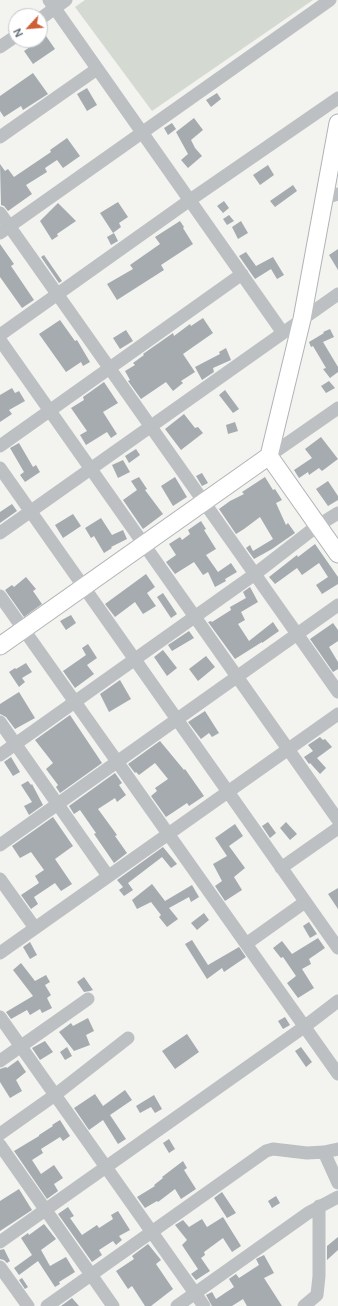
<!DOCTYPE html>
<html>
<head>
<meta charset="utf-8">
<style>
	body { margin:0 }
	#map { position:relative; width:338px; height:1306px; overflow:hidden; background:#f3f3f0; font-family:"DM Sans",sans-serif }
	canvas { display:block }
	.north { position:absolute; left:8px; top:8px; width:40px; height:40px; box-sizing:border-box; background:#fff; border:1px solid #c2c7cb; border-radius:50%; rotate:244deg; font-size:11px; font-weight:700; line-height:16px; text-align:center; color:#66727d }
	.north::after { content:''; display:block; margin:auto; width:14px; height:18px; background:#cd5e36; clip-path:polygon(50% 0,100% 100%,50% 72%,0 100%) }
</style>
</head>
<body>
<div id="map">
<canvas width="338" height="1306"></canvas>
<div class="north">N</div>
</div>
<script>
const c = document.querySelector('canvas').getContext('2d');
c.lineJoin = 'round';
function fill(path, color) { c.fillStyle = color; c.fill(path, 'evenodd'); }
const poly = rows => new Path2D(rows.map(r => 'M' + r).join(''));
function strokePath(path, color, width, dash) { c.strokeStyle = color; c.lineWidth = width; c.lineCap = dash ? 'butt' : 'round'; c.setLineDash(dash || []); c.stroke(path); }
const green = poly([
	[85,0,313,0,152,111,75,7]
]);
const building = poly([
	[46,36,55,49,33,64,24,51],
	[33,73,48,94,23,110,21,106,4,117,0,111,0,96],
	[87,88,97,105,87,111,77,94],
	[217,93,221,99,211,107,206,100],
	[194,118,203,130,191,140,195,148,202,156,188,168,181,160,188,154,176,132],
	[172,123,176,129,168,135,164,128],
	[67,138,80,156,63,168,57,160,45,168,47,172,26,185,32,194,8,211,4,206,1,205,0,164,5,171,8,169,14,177,51,152,50,150],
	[268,165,274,175,260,185,253,175],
	[293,185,297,191,275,207,270,201],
	[224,201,229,208,223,213,217,206],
	[118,202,128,217,119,223,121,227,113,233,100,213],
	[58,203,76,221,57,234,58,236,52,240,40,221],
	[229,215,234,221,227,225,223,219],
	[180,221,184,227,183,228,193,244,161,265,164,270,117,300,107,284,133,269,130,265,160,244,155,237],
	[241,221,248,233,238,239,232,227],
	[114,233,118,241,111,245,107,237],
	[0,244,14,264,11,266,34,300,22,308,0,277],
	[338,249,338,270,329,255],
	[246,252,256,266,273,257,284,275,277,279,271,269,255,279,239,256],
	[44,255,62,281,59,283,41,257],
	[203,318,213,333,183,354,195,372,181,381,183,383,173,391,166,382,141,399,128,381,130,380,125,371,135,365,133,363,144,355,143,354,173,333,174,336,190,324,191,326],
	[60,320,75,341,77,340,90,362,83,366,81,362,66,372,39,334],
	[330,329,334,337,323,342,338,367,338,372,330,378,323,369,326,368,313,346,311,347,309,342,324,333,323,332],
	[126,330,133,341,120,349,113,338],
	[226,348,231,360,213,368,214,372,202,380,195,367,220,354,219,352],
	[329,381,335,388,326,393,321,386],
	[104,382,118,403,103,412,117,434,111,438,107,432,86,445,80,435,87,431,71,408,84,400,83,397],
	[12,388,15,393,19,391,25,401,9,410,12,414,0,422,0,395],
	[225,390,239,409,233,413,219,395],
	[184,414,195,428,198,427,203,433,181,450,165,429],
	[235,422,238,431,228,434,226,425],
	[321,437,338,459,322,471,319,468,309,475,308,472,299,478,294,470,312,458,305,449],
	[19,443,33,467,36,465,40,472,25,482,20,475,24,472,10,448],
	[136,449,140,455,129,463,125,456],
	[123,460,130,472,118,478,112,465],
	[202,473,208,483,202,486,196,476],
	[139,477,147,489,145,490,163,514,143,529,123,500,137,490,131,481],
	[175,477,187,497,173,506,161,486],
	[265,477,273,490,275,489,282,500,276,503,286,525,288,523,295,533,272,549,254,559,246,548,250,545,253,551,273,539,260,517,244,529,236,534,219,509,230,501,244,494,242,492],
	[328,481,338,496,338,500,328,506,316,489],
	[12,504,17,511,0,523,0,512],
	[73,514,81,526,63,538,55,525],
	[101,518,112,535,123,530,127,539,111,547,112,548,104,553,94,536,91,538,85,528],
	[201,521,206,529,204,530,216,549,206,555,218,572,231,563,237,572,225,579,226,581,215,587,208,572,203,575,194,562,175,574,166,562,176,555,169,544,180,537,182,540,190,534,188,530],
	[315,544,338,577,338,584,322,594,316,585,328,577,319,563,302,575,297,568,275,584,269,577,297,555,298,557],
	[146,574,155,587,147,593,156,606,143,614,135,602,115,617,105,604],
	[26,577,36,589,33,591,42,604,24,617,5,590,12,585,14,587],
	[250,587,258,602,241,612,245,620,238,624,249,641,273,622,279,631,262,643,262,642,235,659,208,622,211,621,212,622,231,610,230,607,246,598,243,592],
	[163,593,177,614,171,618,157,597],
	[71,615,76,623,66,630,60,621],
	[333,623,338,630,338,641,329,647,338,662,338,669,333,672,310,639],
	[189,631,194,638,172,651,168,645],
	[88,644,97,658,87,665,94,674,75,688,63,671,86,655,82,648],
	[163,650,177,668,167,676,154,657],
	[206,656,215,667,198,681,189,669],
	[26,663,32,672,22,678,25,682,19,687,9,672,15,668,16,669],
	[120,680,131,699,109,712,100,694],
	[19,692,35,718,15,729,6,717,0,714,0,704],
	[205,711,219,733,212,737,209,733,201,739,188,722],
	[70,715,102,763,60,793,56,787,58,785,46,769,53,763,35,740],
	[320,737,323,740,325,739,332,747,317,758,326,768,320,774,310,763,309,764,304,757,313,751,308,745],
	[160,741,184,770,185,769,204,796,189,806,187,803,166,817,151,796,157,791,155,788,168,779,155,763,139,775,136,772,135,773,128,764],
	[11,757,20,772,13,776,4,762],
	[115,773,122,783,119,785,126,795,117,802,115,798,98,809,117,835,115,836,127,853,114,863,94,834,96,833,80,810,74,814,69,806],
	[28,781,31,785,32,784,43,805,29,815,24,806,32,802,21,785],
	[53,817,73,846,55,859,72,884,61,891,55,883,34,897,38,904,31,909,21,895,39,883,35,876,44,870,31,852,20,858,12,846],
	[268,822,276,833,270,838,262,826],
	[286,822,297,834,290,840,280,828],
	[235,824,243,836,229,846,245,868,234,877,242,890,225,901,215,886,222,881,213,864,227,856,215,838],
	[163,847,177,864,171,868,162,857,128,883,133,890,124,896,119,890,123,887,117,880],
	[152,884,165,901,192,885,199,897,191,902,189,897,169,908,178,919,167,927,159,917,161,915,151,902,137,909,132,900],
	[338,888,338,909,328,894],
	[204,913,209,920,197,930,191,923],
	[309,922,317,934,310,938,303,926],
	[318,938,325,948,309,959,311,964,302,969,314,988,298,998,287,983,296,976,283,957,281,958,273,948,282,941,292,954],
	[192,940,208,965,239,947,246,957,224,972,222,968,207,979,185,944],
	[30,942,37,955,30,959,23,947],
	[21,963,35,981,46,975,50,982,45,985,51,995,47,998,52,1008,42,1013,40,1009,30,1015,27,1010,11,1019,6,1012,33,996,13,970],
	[84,977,93,990,90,991,84,992,77,982],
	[285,1017,290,1025,283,1029,278,1021],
	[88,1018,94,1031,86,1035,90,1045,74,1051,59,1032,71,1023,73,1026],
	[187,1034,199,1052,175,1069,162,1051],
	[45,1041,53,1052,40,1060,32,1048],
	[67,1047,72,1056,65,1060,60,1052],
	[301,1047,312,1062,306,1067,295,1051],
	[18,1060,26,1072,16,1080,22,1091,10,1098,0,1082,0,1069,6,1067,7,1068],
	[125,1090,132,1100,110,1115,126,1139,118,1144,103,1120,89,1130,74,1108,95,1094,103,1106],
	[154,1095,162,1109,155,1113,151,1107,140,1113,136,1106],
	[60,1120,70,1136,63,1141,60,1137,41,1149,43,1153,32,1160,41,1174,54,1165,63,1178,54,1184,58,1191,47,1199,14,1151,39,1136,39,1135,53,1126,52,1125],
	[169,1139,175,1149,169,1153,163,1143],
	[183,1161,187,1168,184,1170,196,1189,181,1199,175,1189,158,1202,157,1201,145,1208,137,1197,155,1186,154,1185,163,1178,162,1177],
	[19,1189,32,1210,0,1231,0,1201],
	[222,1192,236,1213,227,1218,214,1198],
	[276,1196,280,1203,272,1208,268,1201],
	[68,1207,74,1216,70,1218,82,1235,97,1225,99,1228,113,1219,111,1215,118,1211,130,1230,119,1236,122,1240,116,1245,113,1241,99,1250,102,1255,92,1262,58,1214],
	[223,1217,241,1246,232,1252,223,1238,204,1252,205,1255,201,1258,210,1271,196,1280,191,1274,198,1269,182,1245,187,1240,175,1225,183,1220,189,1227,202,1219,207,1227],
	[44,1224,56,1239,41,1250,50,1266,66,1257,75,1272,59,1282,60,1284,55,1287,38,1261,19,1275,14,1268,32,1255,21,1238,28,1233,29,1235],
	[338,1237,338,1250,327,1260,327,1246],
	[148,1244,161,1260,156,1264,173,1289,151,1306,145,1306,132,1286,128,1289,116,1271,134,1259,132,1256],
	[4,1249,10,1261,7,1263,4,1260,0,1259,0,1250],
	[264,1255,274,1273,264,1278,282,1306,247,1306,243,1299,232,1306,212,1306,206,1295,212,1292,216,1299,234,1287,229,1279,236,1274,239,1278,259,1265,256,1259],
	[22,1278,28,1287,25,1289,19,1280],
	[72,1298,79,1306,61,1306]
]);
const minor = poly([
	[49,0,283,333],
	[40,19,66,0],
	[0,47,16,36],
	[0,137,97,69],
	[325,198,338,194],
	[0,213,338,692],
	[0,233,330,0],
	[0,335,190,200,338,98],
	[0,340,338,820],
	[0,446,242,274],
	[269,456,338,408],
	[0,468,338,948],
	[0,533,338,294],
	[0,596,338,1074],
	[0,722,108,876],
	[0,755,255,574,317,526,338,513],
	[0,845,338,605],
	[281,868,338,828],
	[0,879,35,928],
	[246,944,305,902],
	[0,953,338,714],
	[0,1017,204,1306],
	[0,1061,88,999],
	[0,1134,55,1095,128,1038],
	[0,1145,113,1306],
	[324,1152,338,1183],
	[0,1242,304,1027,338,1001],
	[0,1267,28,1306],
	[47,1306,266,1151,273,1149,307,1153,324,1152,338,1149],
	[177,1306,308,1213,338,1197],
	[304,1306,317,1295,319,1276,319,1206]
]);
const major = poly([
	[269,456,338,554],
	[0,646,269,456,302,319,338,123]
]);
fill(green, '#d4d9d1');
fill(building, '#a5abaf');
strokePath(major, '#b0b4b7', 19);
strokePath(minor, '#bdc0c3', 13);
strokePath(major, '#fff', 17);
</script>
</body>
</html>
